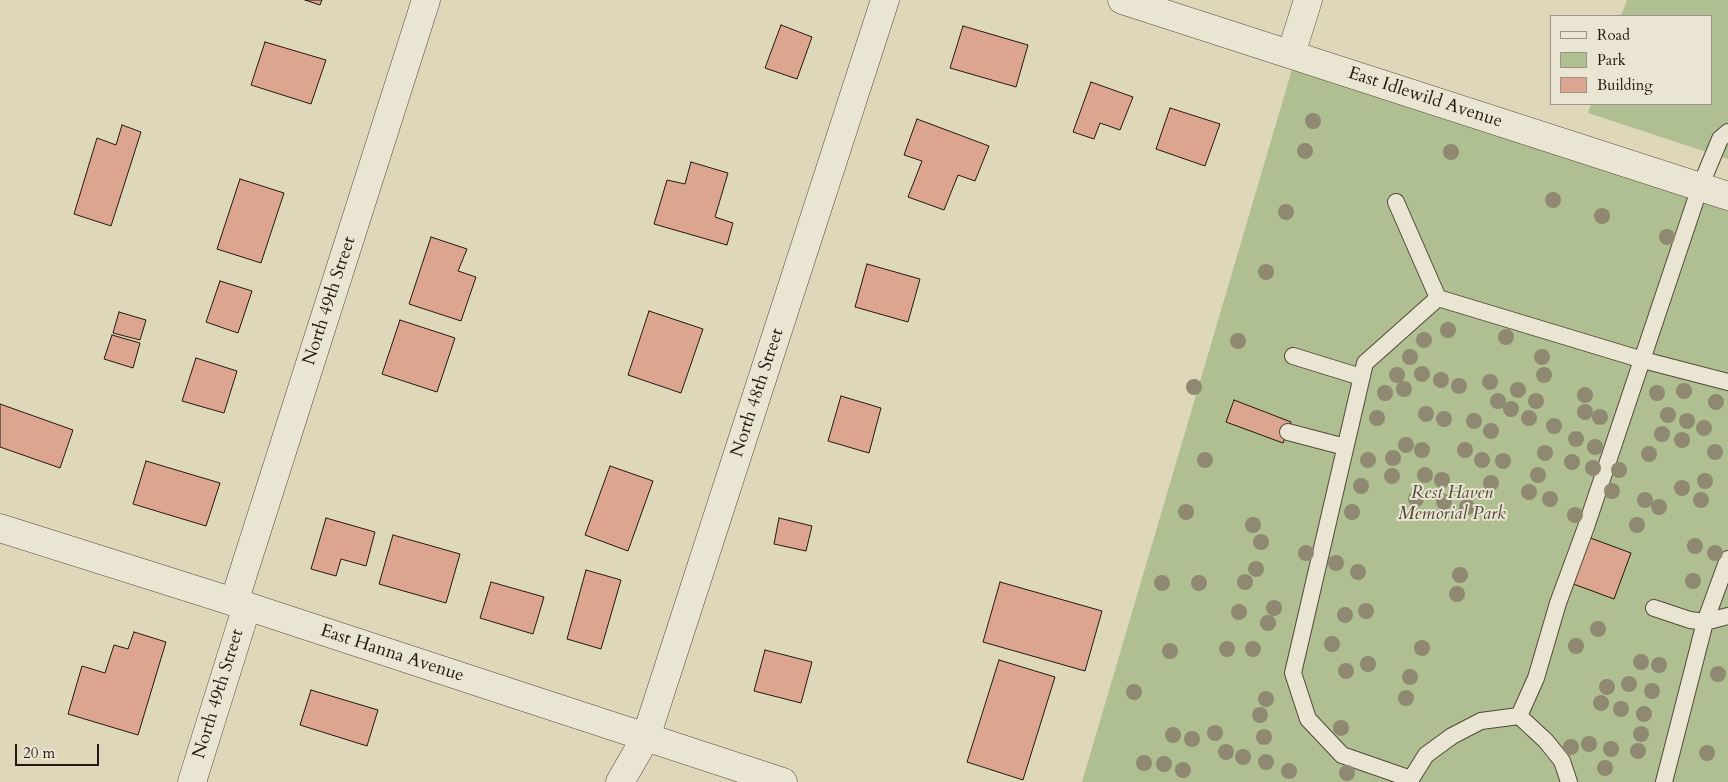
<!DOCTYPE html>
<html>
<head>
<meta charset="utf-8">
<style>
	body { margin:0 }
	#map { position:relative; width:1728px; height:782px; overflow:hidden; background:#dfd7b9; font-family:Cardo,serif }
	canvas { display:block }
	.legend { position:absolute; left:1550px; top:15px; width:162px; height:90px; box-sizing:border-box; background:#eae5d2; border:1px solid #9b9385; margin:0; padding:6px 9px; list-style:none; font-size:15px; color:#241811 }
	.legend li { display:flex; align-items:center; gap:10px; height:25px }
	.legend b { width:25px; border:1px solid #9b9385 }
	.scale { position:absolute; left:15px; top:744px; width:84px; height:22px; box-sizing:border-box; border:2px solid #241811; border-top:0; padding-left:6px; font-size:15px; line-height:18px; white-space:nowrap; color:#241811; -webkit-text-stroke:4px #eae5d2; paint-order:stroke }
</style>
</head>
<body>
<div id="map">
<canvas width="1728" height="782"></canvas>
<ul class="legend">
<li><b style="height:6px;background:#eae5d2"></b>Road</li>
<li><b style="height:14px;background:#afbf91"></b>Park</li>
<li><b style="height:14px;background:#dca58f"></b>Building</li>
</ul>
<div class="scale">20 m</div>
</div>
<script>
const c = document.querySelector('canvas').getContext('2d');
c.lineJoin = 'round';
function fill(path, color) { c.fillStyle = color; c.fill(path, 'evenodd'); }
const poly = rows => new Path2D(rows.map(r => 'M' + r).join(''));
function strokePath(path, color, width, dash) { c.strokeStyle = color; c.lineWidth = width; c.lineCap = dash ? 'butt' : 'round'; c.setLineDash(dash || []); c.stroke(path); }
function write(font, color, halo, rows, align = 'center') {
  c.font = font + ' Cardo,serif'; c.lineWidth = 4; c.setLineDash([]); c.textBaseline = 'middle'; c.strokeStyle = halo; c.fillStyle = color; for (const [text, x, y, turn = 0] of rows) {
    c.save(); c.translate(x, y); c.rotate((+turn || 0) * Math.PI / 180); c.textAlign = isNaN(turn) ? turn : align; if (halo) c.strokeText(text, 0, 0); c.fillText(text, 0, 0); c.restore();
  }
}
const green = poly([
	[1627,0,1728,0,1728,159,1588,113,1591,104,1712,104,1712,16,1621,16],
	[1293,66,1728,211,1728,782,1082,782]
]);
const building = poly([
	[305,0,322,0,320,5,305,0],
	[781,25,812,37,797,79,765,68,781,25],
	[963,26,1028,45,1016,87,950,68,963,26],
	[265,42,326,60,311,104,251,85,265,42],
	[1091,82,1133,97,1120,130,1100,123,1094,139,1073,132,1091,82],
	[1170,108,1220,124,1205,166,1156,149,1170,108],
	[917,119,989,146,975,181,958,175,944,210,908,197,922,161,904,155,917,119],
	[122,125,141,132,111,226,74,214,97,138,116,145,122,125],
	[691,162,728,173,715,217,733,223,727,245,654,224,667,180,685,184,691,162],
	[240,179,284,193,261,263,217,249,240,179],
	[431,237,467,249,458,271,476,277,461,321,409,304,431,237],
	[867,264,920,279,908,322,855,307,867,264],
	[220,281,252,291,238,333,206,322,220,281],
	[649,311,703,329,681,393,628,375,649,311],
	[119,312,146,320,140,340,113,333,119,312],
	[400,320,455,338,437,392,382,374,400,320],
	[112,335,140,343,133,368,104,359,112,335],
	[196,358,237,371,224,413,182,401,196,358],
	[841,396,881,408,869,453,828,441,841,396],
	[1234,400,1291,422,1283,443,1226,422,1234,400],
	[0,404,73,430,60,468,0,447,0,404],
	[146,461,220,483,206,526,133,504,146,461],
	[610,466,653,481,628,551,585,535,610,466],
	[326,518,375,532,366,566,341,559,336,576,311,569,326,518],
	[779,518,812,526,806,551,774,544,779,518],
	[393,535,460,554,446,603,379,584,393,535],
	[1585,536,1631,553,1614,599,1568,582,1585,536],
	[586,570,621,580,601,649,567,639,586,570],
	[491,582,544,597,533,634,480,618,491,582],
	[1000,582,1102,611,1085,671,983,642,1000,582],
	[134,632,166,642,138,735,68,714,82,666,105,673,114,645,128,649,134,632],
	[765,650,812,662,801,703,754,691,765,650],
	[999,660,1055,677,1023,780,967,762,999,660],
	[311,690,378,710,367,746,300,725,311,690]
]);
const service = poly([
	[1396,202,1438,298],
	[1293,356,1361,377],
	[1288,432,1345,447],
	[1654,608,1690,620,1705,622,1728,616],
	[1411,779,1342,755,1308,719,1293,673,1365,363,1438,298,1643,360,1728,382],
	[1411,782,1411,779,1426,755,1452,736,1481,721,1519,716],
	[1569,782,1562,761,1546,741,1519,716,1536,678,1558,603,1586,527,1700,187,1720,139,1728,132],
	[1664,782,1705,622,1728,559]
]);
const minor = poly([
	[1122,0,1728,196],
	[1291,54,1308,0],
	[234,602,426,0],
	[192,782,247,606],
	[620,782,646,737,885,0]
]);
const tertiary = poly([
	[0,528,234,602,783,782]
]);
const trees = [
	[1313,121],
	[1305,151],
	[1451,152],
	[1553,200],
	[1286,212],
	[1602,216],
	[1667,237],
	[1266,272],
	[1448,330],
	[1506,337],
	[1424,340],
	[1238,341],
	[1410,357],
	[1542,357],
	[1422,374],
	[1397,375],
	[1544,375],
	[1441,380],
	[1490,382],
	[1459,386],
	[1194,387],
	[1404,389],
	[1518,390],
	[1684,391],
	[1385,393],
	[1657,393],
	[1585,395],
	[1498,401],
	[1536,401],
	[1716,402],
	[1511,409],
	[1585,412],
	[1426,414],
	[1668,415],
	[1600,417],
	[1377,418],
	[1529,418],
	[1444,419],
	[1474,421],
	[1687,421],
	[1554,426],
	[1704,428],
	[1491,431],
	[1662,434],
	[1576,439],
	[1682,440],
	[1406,445],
	[1595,447],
	[1422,450],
	[1465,450],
	[1715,452],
	[1545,453],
	[1649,454],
	[1393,458],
	[1205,460],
	[1368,460],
	[1482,460],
	[1503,461],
	[1572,462],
	[1593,468],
	[1619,470],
	[1425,475],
	[1538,475],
	[1392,476],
	[1442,480],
	[1705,481],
	[1491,483],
	[1361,486],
	[1682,488],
	[1612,491],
	[1529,492],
	[1416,499],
	[1550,499],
	[1645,500],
	[1701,500],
	[1444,502],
	[1467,507],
	[1659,507],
	[1186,512],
	[1352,512],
	[1575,515],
	[1253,525],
	[1637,525],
	[1261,542],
	[1695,546],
	[1306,553],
	[1715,553],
	[1336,563],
	[1256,569],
	[1358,572],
	[1460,575],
	[1693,581],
	[1245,582],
	[1162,583],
	[1199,583],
	[1457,594],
	[1274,608],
	[1366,611],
	[1239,612],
	[1345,615],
	[1268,623],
	[1598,629],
	[1332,644],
	[1576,646],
	[1422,648],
	[1227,649],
	[1253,649],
	[1170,651],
	[1641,662],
	[1368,664],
	[1659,665],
	[1346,671],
	[1718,674],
	[1410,677],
	[1629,684],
	[1607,687],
	[1652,691],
	[1134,692],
	[1406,698],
	[1266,699],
	[1601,703],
	[1621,709],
	[1644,714],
	[1260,715],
	[1341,728],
	[1215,733],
	[1641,734],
	[1173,735],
	[1264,737],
	[1192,739],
	[1589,744],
	[1571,747],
	[1611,749],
	[1638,751],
	[1226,752],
	[1707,753],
	[1243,757],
	[1266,762],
	[1144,763],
	[1164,764],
	[1605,768],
	[1183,770],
	[1289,771],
	[1347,773]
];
const streetNames = [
	["East Idlewild Avenue",1425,98,18],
	["North 49th Street",330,301,-72],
	["North 48th Street",758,393,-72],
	["East Hanna Avenue",392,654,18],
	["North 49th Street",219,694,-73]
];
const parkNames = [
	["Rest Haven",1452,494],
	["Memorial Park",1452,515]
];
fill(green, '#afbf91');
fill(building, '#dca58f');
strokePath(building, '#241811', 1);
strokePath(service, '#53483b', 18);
strokePath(minor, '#53483b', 29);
strokePath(tertiary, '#53483b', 29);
strokePath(service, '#eae5d2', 16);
strokePath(minor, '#eae5d2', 28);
strokePath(tertiary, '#eae5d2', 28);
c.fillStyle = '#8f8972';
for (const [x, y] of trees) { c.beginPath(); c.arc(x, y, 8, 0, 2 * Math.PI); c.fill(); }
write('18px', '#241811', '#eae5d2', streetNames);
write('italic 18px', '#4e4a37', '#eae5d2', parkNames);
</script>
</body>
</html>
